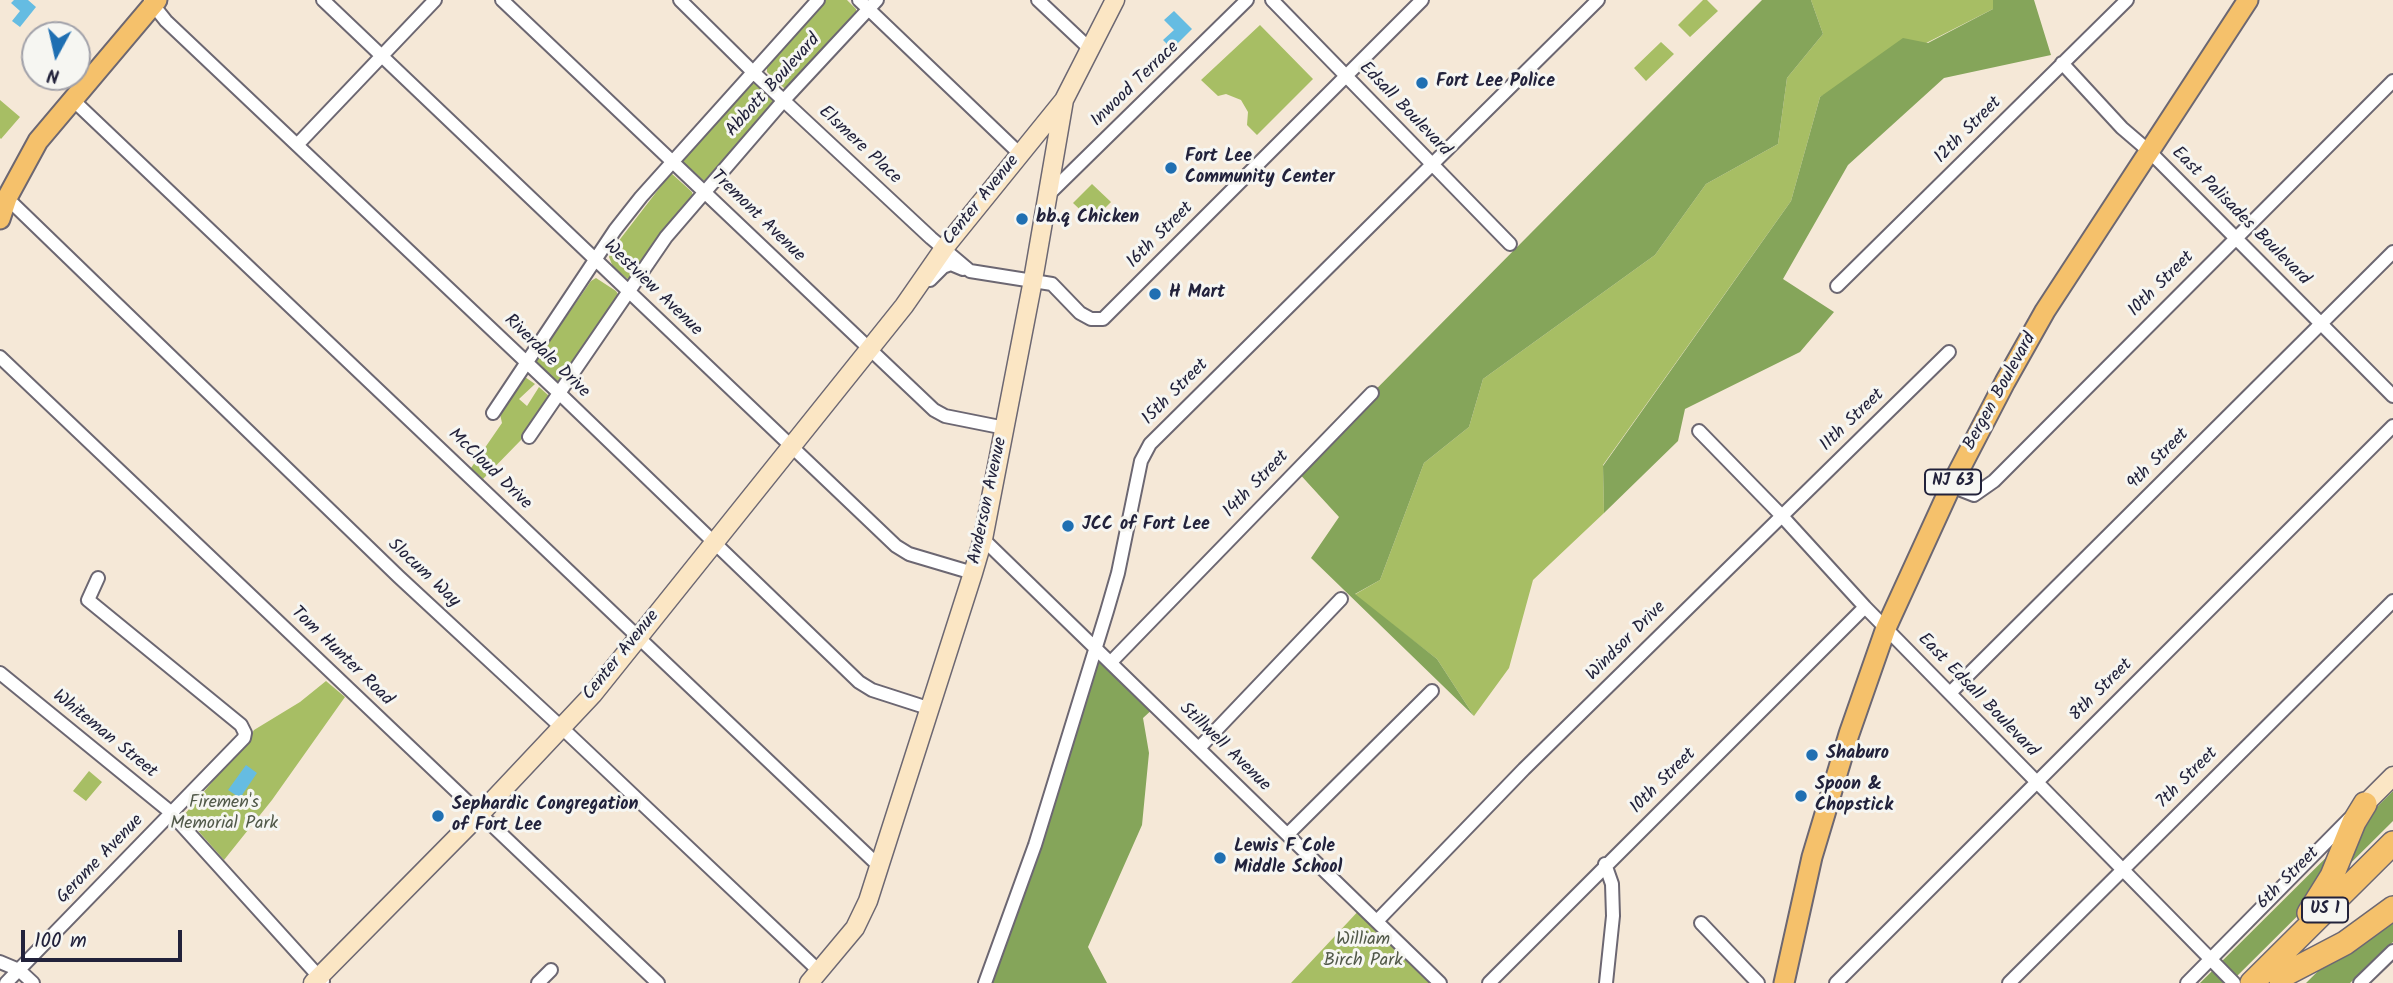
<!DOCTYPE html>
<html>
<head>
<meta charset="utf-8">
<style>
	body { margin:0 }
	#map { position:relative; width:2393px; height:983px; overflow:hidden; background:#f5e8d7; font-family:Kalam,sans-serif }
	canvas { display:block }
	.north { position:absolute; left:21px; top:21px; width:70px; height:70px; box-sizing:border-box; background:#f6f6f2; border:2px solid #a1a1a9; border-radius:50%; rotate:188deg; font-size:19px; font-weight:700; line-height:28px; text-align:center; color:#22223b }
	.north::after { content:''; display:block; margin:auto; width:24px; height:32px; background:#1f6fb2; clip-path:polygon(50% 0,100% 100%,50% 72%,0 100%) }
	.scale { position:absolute; left:21px; top:930px; width:161px; height:32px; box-sizing:border-box; border:4px solid #22223b; border-top:0; padding-left:9px; font-size:21px; line-height:24px; white-space:nowrap; color:#22223b; -webkit-text-stroke:5px #f6f6f2; paint-order:stroke }
</style>
</head>
<body>
<div id="map">
<canvas width="2393" height="983"></canvas>
<div class="north">N</div>
<div class="scale">100 m</div>
</div>
<script>
const c = document.querySelector('canvas').getContext('2d');
c.lineJoin = 'round';
function fill(path, color) { c.fillStyle = color; c.fill(path, 'evenodd'); }
const poly = rows => new Path2D(rows.map(r => 'M' + r).join(''));
function strokePath(path, color, width, dash) { c.strokeStyle = color; c.lineWidth = width; c.lineCap = dash ? 'butt' : 'round'; c.setLineDash(dash || []); c.stroke(path); }
function write(font, color, halo, rows, align = 'center') {
  c.font = font + ' Kalam,sans-serif'; c.lineWidth = 6; c.setLineDash([]); c.textBaseline = 'middle'; c.strokeStyle = halo; c.fillStyle = color; for (const [text, x, y, turn = 0] of rows) {
    c.save(); c.translate(x, y); c.rotate((+turn || 0) * Math.PI / 180); c.textAlign = isNaN(turn) ? turn : align; if (halo) c.strokeText(text, 0, 0); c.fillText(text, 0, 0); c.restore();
  }
}
const green = poly([
	[826,0,847,0,856,9,856,15,789,88,784,88,767,72,767,65],
	[1703,0,1707,0,1718,11,1690,37,1678,25],
	[1811,0,1993,0,1993,9,1820,97,1791,201,1603,465,1604,513,1533,580,1509,668,1474,716,1437,659,1354,595,1380,580,1424,463,1469,427,1483,379,1655,255,1706,184,1778,144,1787,78,1823,34],
	[1260,25,1313,79,1257,135,1247,125,1248,112,1241,100,1226,94,1218,96,1201,80],
	[1661,42,1674,54,1646,81,1634,68],
	[756,83,775,102,704,181,683,162,684,157,750,84],
	[0,100,20,117,1,139,0,138],
	[671,173,692,192,693,196,629,280,613,267,609,257,611,251],
	[1092,184,1111,202,1092,221,1073,203],
	[596,278,616,291,619,296,560,381,556,382,537,364,537,359,591,281],
	[525,377,535,384,519,399,527,406,539,387,548,395,548,399,521,440,483,479,471,468,502,423,500,414],
	[326,681,345,697,272,800,224,860,184,815,247,741,254,730,300,702],
	[89,771,102,782,86,801,73,791],
	[1363,906,1440,983,1291,983]
]);
const forest = poly([
	[1762,0,1811,0,1823,34,1787,78,1778,144,1706,184,1655,255,1483,379,1469,427,1424,463,1380,580,1355,594,1437,659,1474,716,1311,558,1339,517,1296,470],
	[1993,0,2034,0,2051,55,1944,78,1848,165,1783,279,1834,312,1800,352,1685,409,1678,441,1604,513,1603,466,1791,201,1820,97,1903,38,1928,43,1993,9],
	[1096,648,1156,706,1143,718,1149,753,1142,825,1088,947,1107,983,985,983],
	[2393,791,2393,821,2230,983,2200,983],
	[2393,897,2393,942,2350,983,2306,983]
]);
const water = poly([
	[14,0,28,0,36,7,20,27,12,21,20,11,11,3],
	[1174,11,1192,29,1172,49,1163,40,1174,30,1164,20],
	[246,765,257,773,240,798,228,790]
]);
const minor = poly([
	[323,0,896,546,909,554,973,573],
	[502,0,934,410,945,416,1005,428],
	[680,0,753,72,931,238,970,271,1052,284,1080,313,1091,319,1103,319,1422,0],
	[859,0,1020,154],
	[1038,0,1090,49],
	[1272,0,1510,244],
	[150,1,166,21,560,394,859,682,872,690,931,709],
	[2062,63,2122,128,2150,152,2393,396],
	[73,100,880,867],
	[297,145,435,0],
	[1049,194,1247,0],
	[7,198,399,577,561,727,819,971],
	[930,280,943,267,951,264,963,269],
	[1837,286,2127,0],
	[0,357,658,983],
	[493,413,615,230,641,197,818,0],
	[1699,431,1781,515,1865,607,2234,983],
	[529,437,666,237,784,100,877,0],
	[1951,486,1974,495,1994,481,2393,81],
	[983,539,1440,983],
	[1111,662,1372,393],
	[0,673,168,810,323,981],
	[1950,693,2393,252],
	[1199,748,1341,599],
	[1288,834,1432,691],
	[1605,864,1612,884,1613,916,1606,983],
	[1377,921,1524,769,1949,352],
	[1701,923,1758,983],
	[0,962,19,970,33,983],
	[6,983,244,738,245,733,241,725,88,600,98,578],
	[538,983,551,970],
	[985,983,1035,845,1107,611,1118,573,1141,461,1150,444,1598,0],
	[1489,983,1865,607],
	[1836,983,2393,426],
	[2009,983,2393,601],
	[2187,983,2349,819],
	[2360,983,2393,951]
]);
const secondary = poly([
	[2365,804,2393,776],
	[313,983,480,814,593,694,904,306,945,247,1064,100],
	[809,983,855,928,868,901,973,573,983,539,1033,280,1064,100,1115,0]
]);
const primary = poly([
	[0,219,7,198,38,141,157,0],
	[1784,983,1812,857,1849,734,1886,628,1951,486,2005,382,2045,311,2248,0]
]);
const motorway = poly([
	[2309,913,2332,876,2354,822,2365,804],
	[2280,977,2345,943,2393,908],
	[2252,983,2393,843]
]);
const markers = [
	[1422,83,7,"#1f6fb2"],
	[1171,168,7,"#1f6fb2"],
	[1022,219,7,"#1f6fb2"],
	[1155,294,7,"#1f6fb2"],
	[1068,526,7,"#1f6fb2"],
	[1812,755,7,"#1f6fb2"],
	[1801,796,7,"#1f6fb2"],
	[438,816,7,"#1f6fb2"],
	[1220,858,7,"#1f6fb2"]
];
const shields = [
	[1953,482,56],
	[2325,910,46]
];
const shieldNames = [
	["NJ 63",1953,482],
	["US 1",2325,910]
];
const poiNames = [
	["Fort Lee Police",1436,83],
	["Fort Lee",1185,158],
	["Community Center",1185,179],
	["bb.q Chicken",1036,219],
	["H Mart",1169,294],
	["JCC of Fort Lee",1082,526],
	["Shaburo",1826,755],
	["Spoon &",1815,786],
	["Chopstick",1815,807],
	["Sephardic Congregation",452,806],
	["of Fort Lee",452,827],
	["Lewis F Cole",1234,848],
	["Middle School",1234,869]
];
const streetNames = [
	["Inwood Terrace",1136,85,-44],
	["Abbott Boulevard",774,86,-48],
	["Edsall Boulevard",1404,110,46],
	["12th Street",1969,131,-45],
	["Elsmere Place",859,146,43],
	["Center Avenue",982,201,-51],
	["Tremont Avenue",757,217,44],
	["East Palisades Boulevard",2240,217,45],
	["16th Street",1161,236,-45],
	["10th Street",2162,285,-45],
	["Westview Avenue",652,289,44],
	["Riverdale Drive",546,357,44],
	["Bergen Boulevard",2001,392,-61],
	["15th Street",1176,393,-45],
	["11th Street",1853,421,-44],
	["9th Street",2159,460,-45],
	["McCloud Drive",489,470,44],
	["14th Street",1257,485,-46],
	["Anderson Avenue",989,501,-78],
	["Slocum Way",423,574,43],
	["Windsor Drive",1627,642,-45],
	["Center Avenue",622,656,-51],
	["Tom Hunter Road",341,657,44],
	["8th Street",2102,691,-45],
	["East Edsall Boulevard",1977,696,46],
	["Whiteman Street",104,735,39],
	["Stillwell Avenue",1224,748,44],
	["7th Street",2188,779,-45],
	["10th Street",1664,782,-45],
	["Gerome Avenue",101,860,-46],
	["6th Street",2289,879,-45]
];
const parkNames = [
	["Firemen's",224,804],
	["Memorial Park",224,825],
	["William",1363,941],
	["Birch Park",1363,962]
];
fill(green, '#a7be64');
fill(forest, '#85a55a');
fill(water, '#65bce2');
strokePath(minor, '#6c6772', 16);
strokePath(secondary, '#6c6772', 21);
strokePath(primary, '#6c6772', 23);
strokePath(motorway, '#6c6772', 26);
strokePath(minor, '#fff', 12);
strokePath(secondary, '#fbe6c4', 18);
strokePath(primary, '#f5c16b', 19);
strokePath(motorway, '#f5c16b', 23);
for (const [x, y, r, color] of markers) { const dot = new Path2D(); dot.arc(x, y, r, 0, 2 * Math.PI); c.fillStyle = color; c.fill(dot); strokePath(dot, '#f6f6f2', 2.5); }
for (const [x, y, w] of shields) { const box = new Path2D(); box.roundRect(x - w / 2, y - 12.5, w, 25, 5); c.fillStyle = '#f6f6f2'; c.fill(box); strokePath(box, '#22223b', 2); }
write('bold 16px', '#22223b', null, shieldNames);
write('bold 18px', '#22223b', '#f6f6f2', poiNames, 'left');
write('18px', '#22223b', '#f6f6f2', streetNames);
write('18px', '#515949', '#f6f6f2', parkNames);
</script>
</body>
</html>
